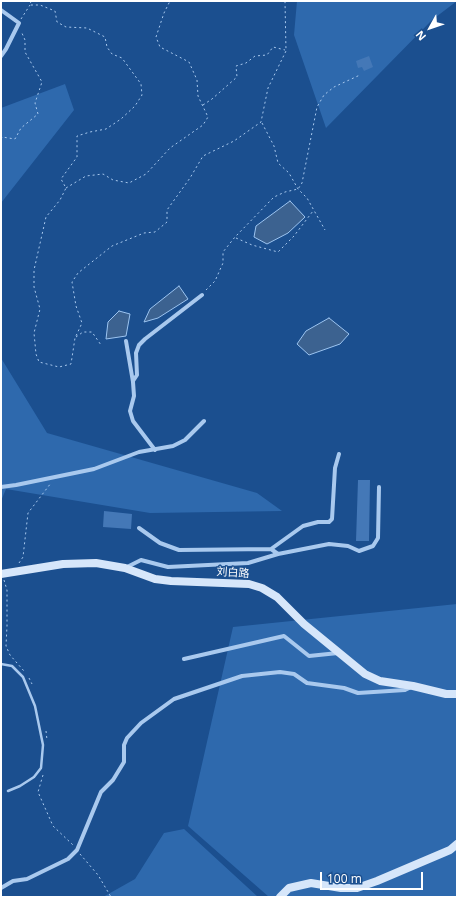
<!DOCTYPE html>
<html>
<head>
<meta charset="utf-8">
<style>
	body { margin:0 }
	#map { position:relative; width:458px; height:898px; overflow:hidden; background:#1b4f8f; font-family:"Open Sans",sans-serif }
	canvas { display:block }
	.frame { position:absolute; inset:0; border:2px solid #fff; pointer-events:none }
	.north { position:absolute; left:410px; top:8px; width:40px; height:40px; -webkit-text-stroke:3px #1b4f8f; paint-order:stroke; rotate:230deg; font-size:11px; font-weight:700; line-height:16px; text-align:center; color:#fff }
	.north::after { content:''; display:block; margin:auto; width:14px; height:18px; background:#fff; clip-path:polygon(50% 0,100% 100%,50% 72%,0 100%) }
	.scale { position:absolute; left:320px; top:872px; width:103px; height:18px; box-sizing:border-box; border:2px solid #fff; border-top:0; padding-left:5px; font-size:12px; line-height:14px; white-space:nowrap; color:#fff; -webkit-text-stroke:3px #1b4f8f; paint-order:stroke }
</style>
</head>
<body>
<div id="map">
<canvas width="458" height="898"></canvas>
<div class="frame"></div>
<div class="north">N</div>
<div class="scale">100 m</div>
</div>
<script>
const c = document.querySelector('canvas').getContext('2d');
c.lineJoin = 'round';
function fill(path, color) { c.fillStyle = color; c.fill(path, 'evenodd'); }
const poly = rows => new Path2D(rows.map(r => 'M' + r).join(''));
function strokePath(path, color, width, dash) { c.strokeStyle = color; c.lineWidth = width; c.lineCap = dash ? 'butt' : 'round'; c.setLineDash(dash || []); c.stroke(path); }
function write(font, color, halo, rows, align = 'center') {
  c.font = font + ' "Open Sans","Noto Sans SC",sans-serif'; c.lineWidth = 3; c.setLineDash([]); c.textBaseline = 'middle'; c.strokeStyle = halo; c.fillStyle = color; for (const [text, x, y, turn = 0] of rows) {
    c.save(); c.translate(x, y); c.rotate((+turn || 0) * Math.PI / 180); c.textAlign = isNaN(turn) ? turn : align; if (halo) c.strokeText(text, 0, 0); c.fillText(text, 0, 0); c.restore();
  }
}
const green = poly([
	[297,1,457,1,432,20,326,128,294,35],
	[65,84,74,110,1,203,1,108],
	[1,358,47,433,257,493,282,511,150,513,6,489,1,501],
	[457,604,457,897,269,897,188,826,233,627],
	[184,829,258,897,103,897,135,879,164,833]
]);
const water = poly([
	[290,201,305,217,288,233,267,244,254,237,256,226,290,201],
	[179,286,188,299,158,318,144,322,150,309,179,286],
	[119,311,130,314,126,336,106,339,108,322,119,311],
	[329,318,349,334,340,344,309,355,297,344,306,331,329,318]
]);
const building = poly([
	[369,56,373,67,364,71,362,67,358,68,356,61],
	[358,480,370,480,369,541,356,541],
	[104,511,132,514,131,529,103,527]
]);
const path = poly([
	[31,1,30,5,40,5,55,11,57,22,66,27,87,28,105,37,107,47,112,54,122,58,141,84,142,95,135,106,121,119,106,129,90,132,77,136,77,157,61,179,66,188,60,200,46,217,34,270,34,287,40,309,34,333,36,354,39,362,59,367,71,364,75,338,82,323,76,306,72,282,78,273,112,246,144,233,155,232,167,222,167,210,190,178,203,156,234,141,261,122,268,88,286,51,285,1],
	[21,19,30,5],
	[203,105,212,99,237,77,236,66,246,63,255,56,267,55,273,47,285,50],
	[262,123,274,146,278,163,289,173,298,189,307,198,325,230],
	[1,139,2,137,15,139,21,128,38,114,35,103,42,82,25,52,25,40,21,31],
	[66,188,86,176,103,174,113,180,129,183,146,174,170,148,203,125,208,117,198,96,197,80,189,62,160,47,156,37,164,13,170,1],
	[236,238,252,245,278,252,294,236,313,211],
	[206,290,215,281,223,263,223,252,235,237,274,197,285,192,298,189,302,183,317,107,324,95,334,87,360,75],
	[76,337,83,332,92,332,101,345],
	[19,563,23,557,28,513,51,483],
	[4,580,7,590,7,626,6,646,10,655,24,671],
	[29,678,32,684],
	[46,731,47,740],
	[43,775,38,792,53,826,73,845],
	[80,854,98,875,111,897]
]);
const lane = poly([
	[1,664,12,666,23,677,35,706,43,745,41,768,34,777,20,786,8,791]
]);
const street = poly([
	[1,10,19,23,6,49,1,56],
	[126,341,133,382,134,396,130,411,133,421,155,450],
	[133,381,137,375,136,353,139,345,145,339,202,295],
	[1,487,16,485,94,469,139,452,173,446,185,440,204,421],
	[139,528,160,543,179,550,271,549,278,554],
	[271,549,303,526,318,522,329,522,332,519,335,468,339,454],
	[125,568,141,560,168,567,248,563,278,554,329,544,348,546,359,551,373,546,378,538,379,487],
	[184,659,284,636,309,656,338,653],
	[1,888,13,881,27,879,68,859,77,850,101,792,113,780,124,762,124,745,127,738,141,723,174,699,242,676,280,672,294,674,307,683,344,688,358,693,405,690,411,687]
]);
const secondary = poly([
	[1,574,63,564,96,563,125,568,155,579,171,581,249,584,262,588,277,597,304,624,365,674,380,681,413,686,446,694,457,694],
	[280,897,289,888,311,883,341,888,357,888,377,881,450,850,457,844]
]);
const streetNames = [
	["刘白路",233,573,4]
];
fill(green, '#2e69ad');
fill(water, '#3c6290');
strokePath(water, '#9cc4f0', 1);
fill(building, '#4478b7');
strokePath(path, '#a9c9ee', 1, [2, 3]);
strokePath(lane, '#a9c9ee', 2.5);
strokePath(street, '#a9c9ee', 4);
strokePath(secondary, '#d6e6fa', 8);
write('11px', '#fff', '#1b4f8f', streetNames);
</script>
</body>
</html>
